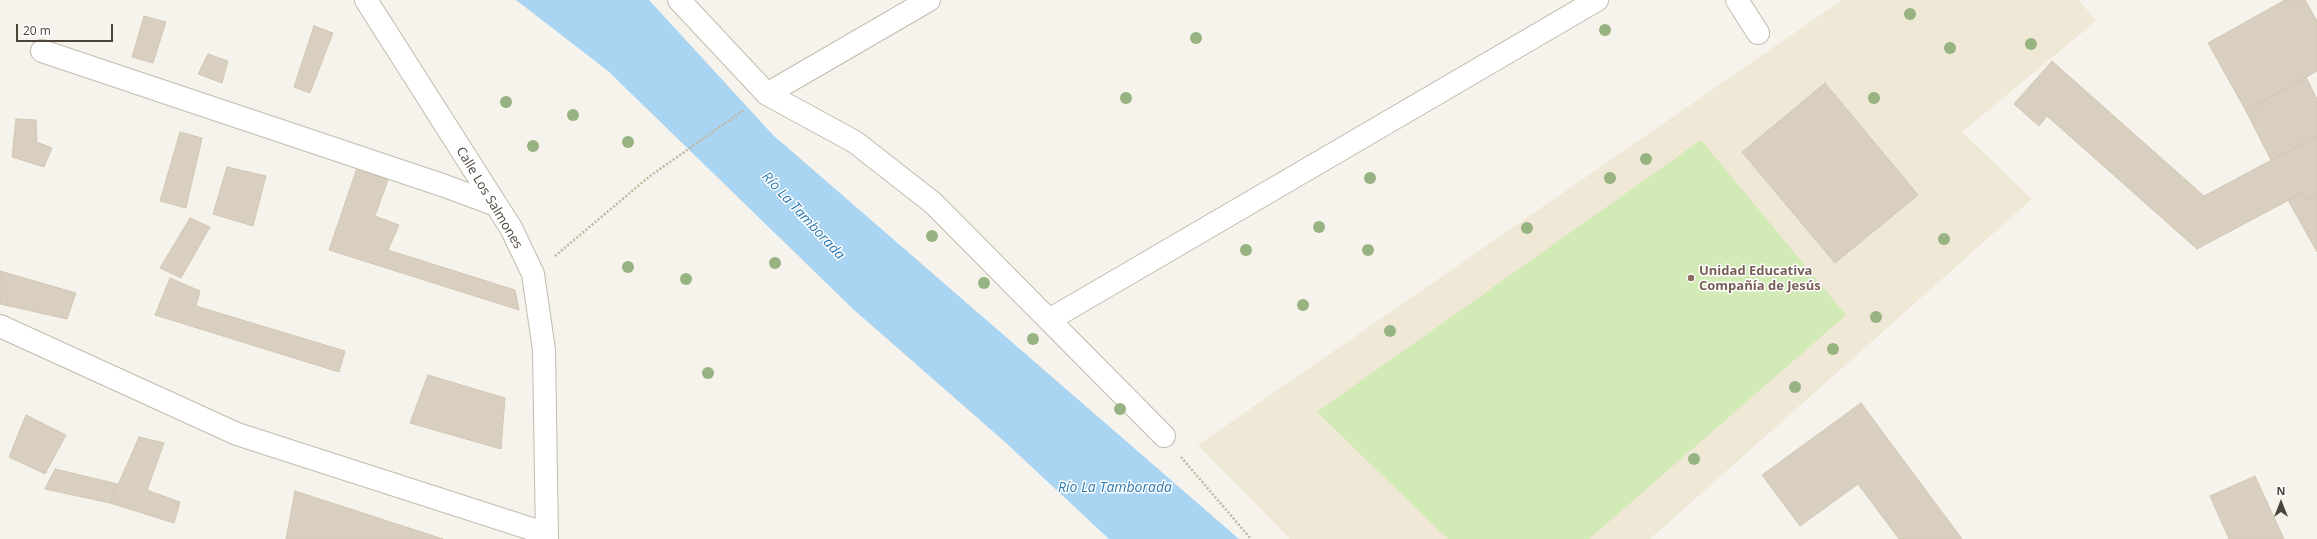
<!DOCTYPE html>
<html>
<head>
<meta charset="utf-8">
<style>
	body { margin:0 }
	#map { position:relative; width:2317px; height:539px; overflow:hidden; background:#f6f3ec; font-family:"Open Sans",sans-serif }
	canvas { display:block }
	.north { position:absolute; left:2261px; top:483px; width:40px; height:40px; -webkit-text-stroke:3px #fff; paint-order:stroke; rotate:0deg; font-size:11px; font-weight:700; line-height:16px; text-align:center; color:#4b4439 }
	.north::after { content:''; display:block; margin:auto; width:14px; height:18px; background:#4b4439; clip-path:polygon(50% 0,100% 100%,50% 72%,0 100%) }
	.scale { position:absolute; left:16px; top:24px; width:97px; height:18px; box-sizing:border-box; border:2px solid #4b4439; border-top:0; padding-left:5px; font-size:12px; line-height:14px; white-space:nowrap; color:#4b4439; -webkit-text-stroke:3px #fff; paint-order:stroke }
</style>
</head>
<body>
<div id="map">
<canvas width="2317" height="539"></canvas>
<div class="north">N</div>
<div class="scale">20 m</div>
</div>
<script>
const c = document.querySelector('canvas').getContext('2d');
c.lineJoin = 'round';
function fill(path, color) { c.fillStyle = color; c.fill(path, 'evenodd'); }
const poly = rows => new Path2D(rows.map(r => 'M' + r).join(''));
function strokePath(path, color, width, dash) { c.strokeStyle = color; c.lineWidth = width; c.lineCap = dash ? 'butt' : 'round'; c.setLineDash(dash || []); c.stroke(path); }
function write(font, color, halo, rows, align = 'center') {
  c.font = font + ' "Open Sans",sans-serif'; c.lineWidth = 3; c.setLineDash([]); c.textBaseline = 'middle'; c.strokeStyle = halo; c.fillStyle = color; for (const [text, x, y, turn = 0] of rows) {
    c.save(); c.translate(x, y); c.rotate((+turn || 0) * Math.PI / 180); c.textAlign = isNaN(turn) ? turn : align; if (halo) c.strokeText(text, 0, 0); c.fillText(text, 0, 0); c.restore();
  }
}
const education = poly([
	[1842,0,2079,0,2096,21,1962,132,2032,199,1650,539,1290,539,1198,445]
]);
const green = poly([
	[1701,140,1846,315,1589,539,1448,539,1317,412]
]);
const water = poly([
	[516,0,649,0,773,135,1239,539,1109,539,1005,442,853,309,608,71]
]);
const building = poly([
	[2285,0,2305,0,2317,21,2317,71,2246,111,2208,43,2285,0],
	[144,16,166,22,153,63,132,57,144,16],
	[314,26,333,33,310,93,294,87,314,26],
	[208,54,228,61,222,83,198,74,208,54],
	[2052,61,2204,196,2317,136,2317,194,2306,200,2302,193,2197,249,2047,116,2039,126,2014,104,2052,61],
	[2306,77,2317,99,2317,136,2271,160,2246,111,2306,77],
	[1825,83,1918,195,1835,263,1742,152,1825,83],
	[16,119,36,120,37,142,52,148,44,167,12,157,16,119],
	[180,132,202,138,186,208,160,201,180,132],
	[227,167,266,176,253,226,213,214,227,167],
	[357,168,388,180,375,216,399,225,388,250,515,290,519,310,329,250,357,168],
	[2302,193,2306,200,2317,194,2317,252,2288,200,2302,193],
	[190,218,210,227,181,278,160,268,190,218],
	[0,271,76,293,67,319,0,304,0,271],
	[170,278,200,291,196,306,345,351,339,372,155,315,170,278],
	[428,375,505,398,501,449,410,423,428,375],
	[1861,403,1962,539,1899,539,1858,484,1800,526,1762,475,1861,403],
	[26,415,66,435,45,474,9,457,26,415],
	[139,437,164,443,147,490,180,502,174,523,110,503,139,437],
	[55,469,118,484,110,503,45,489,55,469],
	[2255,476,2284,539,2229,539,2210,496,2255,476],
	[295,491,443,539,286,539,295,491]
]);
const path = poly([
	[555,256,650,176,744,110],
	[1181,457,1251,539]
]);
const minor = poly([
	[366,0,511,228,533,274,544,350,547,539],
	[679,0,767,94,855,142,933,203,1164,436],
	[1737,0,1758,33],
	[42,51,445,186,496,205],
	[767,94,929,0],
	[1049,320,1597,0],
	[0,326,237,434,547,534]
]);
const trees = [
	[1910,14],
	[1605,30],
	[1196,38],
	[2031,44],
	[1950,48],
	[1126,98],
	[1874,98],
	[506,102],
	[573,115],
	[628,142],
	[533,146],
	[1646,159],
	[1370,178],
	[1610,178],
	[1319,227],
	[1527,228],
	[932,236],
	[1944,239],
	[1246,250],
	[1368,250],
	[775,263],
	[628,267],
	[686,279],
	[984,283],
	[1303,305],
	[1876,317],
	[1390,331],
	[1033,339],
	[1833,349],
	[708,373],
	[1795,387],
	[1120,409],
	[1694,459]
];
const markers = [
	[1691,278,4,"#8d6e63"]
];
const streetNames = [
	["Calle Los Salmones",489,198,59]
];
const educationNames = [
	["Unidad Educativa",1699,271],
	["Compañía de Jesús",1699,286]
];
const waterNames = [
	["Río La Tamborada",803,216,47],
	["Río La Tamborada",1115,488]
];
fill(education, '#efe8d6');
fill(green, '#d2eab5');
fill(water, '#a9d4f2');
fill(building, '#d8cfc1');
strokePath(building, '#d3c7b4', 1);
strokePath(minor, '#c2bbae', 24);
strokePath(path, '#c4b79f', 2.5, [2, 2]);
strokePath(minor, '#fff', 22);
c.fillStyle = '#97b381';
for (const [x, y] of trees) { c.beginPath(); c.arc(x, y, 6, 0, 2 * Math.PI); c.fill(); }
for (const [x, y, r, color] of markers) { const dot = new Path2D(); dot.arc(x, y, r, 0, 2 * Math.PI); c.fillStyle = color; c.fill(dot); strokePath(dot, '#fff', 1.5); }
write('13px', '#4b4439', '#fff', streetNames);
write('bold 13px', '#785e54', '#fff', educationNames, 'left');
write('italic 14px', '#2e7ab2', '#fff', waterNames);
</script>
</body>
</html>
